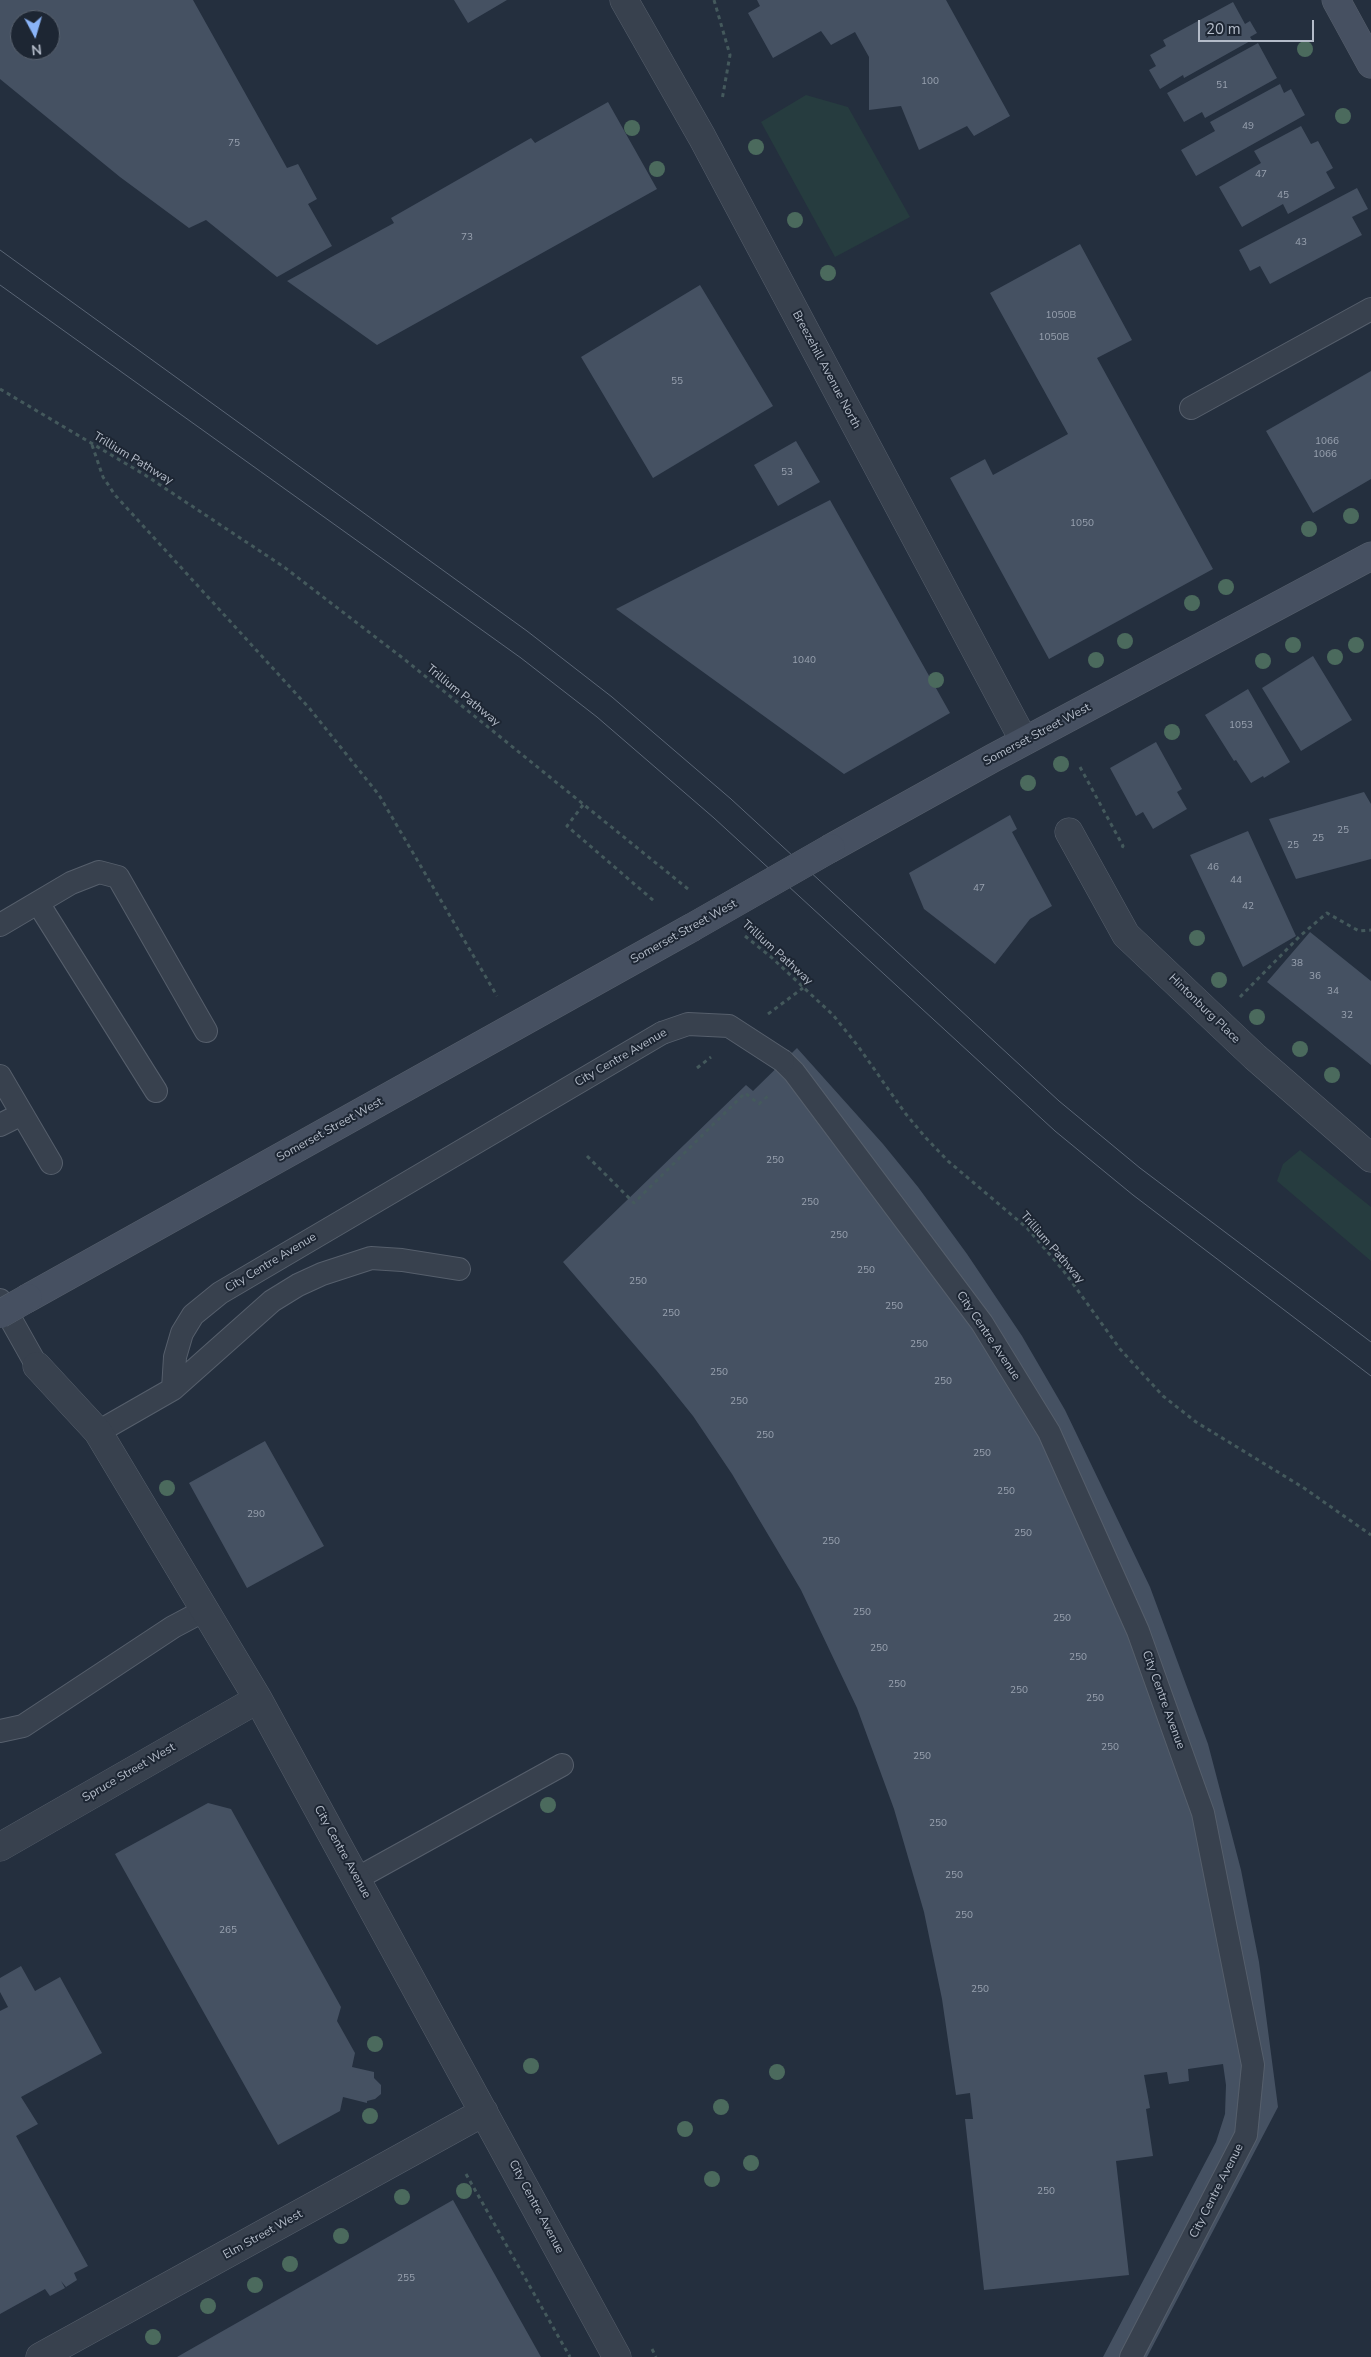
<!DOCTYPE html>
<html>
<head>
<meta charset="utf-8">
<style>
	body { margin:0 }
	#map { position:relative; width:1371px; height:2357px; overflow:hidden; background:#242f3e; font-family:"Nunito Sans",sans-serif }
	canvas { display:block }
	.north { position:absolute; left:10px; top:10px; width:50px; height:50px; box-sizing:border-box; background:#1d2633; border:1px solid #59626f; border-radius:50%; rotate:174deg; font-size:14px; font-weight:700; line-height:20px; text-align:center; color:#b4bcc9 }
	.north::after { content:''; display:block; margin:auto; width:18px; height:22px; background:#8ab4f8; clip-path:polygon(50% 0,100% 100%,50% 72%,0 100%) }
	.scale { position:absolute; left:1198px; top:20px; width:116px; height:22px; box-sizing:border-box; border:2px solid #b4bcc9; border-top:0; padding-left:6px; font-size:15px; line-height:18px; white-space:nowrap; color:#b4bcc9; -webkit-text-stroke:4px #1d2633; paint-order:stroke }
</style>
</head>
<body>
<div id="map">
<canvas width="1371" height="2357"></canvas>
<div class="north">N</div>
<div class="scale">20 m</div>
</div>
<script>
const c = document.querySelector('canvas').getContext('2d');
c.lineJoin = 'round';
function fill(path, color) { c.fillStyle = color; c.fill(path, 'evenodd'); }
const poly = rows => new Path2D(rows.map(r => 'M' + r).join(''));
function strokePath(path, color, width, dash) { c.strokeStyle = color; c.lineWidth = width; c.lineCap = dash ? 'butt' : 'round'; c.setLineDash(dash || []); c.stroke(path); }
function write(font, color, halo, rows, align = 'center') {
  c.font = font + ' "Nunito Sans",sans-serif'; c.lineWidth = 4; c.setLineDash([]); c.textBaseline = 'middle'; c.strokeStyle = halo; c.fillStyle = color; for (const [text, x, y, turn = 0] of rows) {
    c.save(); c.translate(x, y); c.rotate((+turn || 0) * Math.PI / 180); c.textAlign = isNaN(turn) ? turn : align; if (halo) c.strokeText(text, 0, 0); c.fillText(text, 0, 0); c.restore();
  }
}
const green = poly([
	[806,95,848,107,910,217,835,257,761,122],
	[1300,1150,1371,1207,1371,1261,1277,1181,1283,1164]
]);
const building = poly([
	[0,0,193,0,287,168,298,164,317,199,308,204,332,246,277,277,206,220,189,228,120,177,0,79],
	[20,20,50,20,50,50,20,50],
	[454,0,507,0,468,23],
	[757,0,946,0,1010,116,974,136,967,126,919,150,901,106,869,110,869,57,855,32,831,45,821,31,773,58,748,13,760,6],
	[1233,2,1245,24,1250,21,1257,33,1250,37,1252,40,1184,78,1183,75,1160,89,1149,70,1156,66,1150,55,1166,46,1163,40],
	[1258,43,1277,78,1205,118,1202,112,1184,122,1167,93],
	[1280,84,1284,93,1291,89,1305,115,1196,176,1181,150,1215,131,1210,122],
	[608,102,657,189,377,345,287,281,394,223,391,218,531,138,535,143],
	[1301,126,1311,144,1318,141,1333,168,1326,172,1335,188,1288,214,1283,204,1242,227,1219,187,1261,163,1254,151],
	[1357,188,1368,209,1352,217,1362,235,1270,284,1260,266,1250,271,1239,250],
	[1080,244,1132,340,1097,358,1213,569,1049,659,950,478,985,459,993,475,1068,434,990,293],
	[700,285,773,406,653,478,581,357],
	[1371,371,1371,479,1313,513,1266,431],
	[796,441,820,482,778,506,754,465],
	[830,500,950,713,844,774,616,609],
	[1313,656,1352,720,1301,751,1262,688],
	[1248,689,1290,762,1264,778,1263,776,1251,783,1236,760,1234,761,1205,715],
	[1156,742,1182,789,1177,792,1187,809,1153,829,1143,812,1136,816,1110,768],
	[1364,792,1371,804,1371,859,1296,879,1269,819],
	[1010,815,1017,829,1012,832,1052,906,1030,919,995,964,924,909,909,873],
	[1248,831,1296,936,1243,967,1190,855],
	[1310,932,1371,981,1371,1065,1267,982],
	[797,1048,883,1144,918,1187,967,1254,1022,1336,1065,1410,1150,1587,1208,1744,1241,1870,1259,1962,1278,2107,1147,2357,1103,2357,1216,2142,1225,2114,1226,2085,1223,2064,1188,2069,1189,2081,1169,2084,1167,2072,1144,2075,1150,2108,1146,2109,1153,2156,1116,2161,1129,2275,984,2290,965,2119,973,2119,970,2093,956,2095,942,1999,924,1912,894,1809,857,1708,801,1590,732,1474,693,1416,656,1370,563,1262,746,1085,753,1091],
	[265,1441,324,1546,247,1588,189,1483],
	[208,1803,231,1809,341,2007,337,2021,355,2053,352,2067,374,2072,374,2078,381,2085,381,2094,375,2099,367,2101,367,2103,343,2097,340,2111,278,2145,115,1854],
	[21,1966,35,1991,60,1977,102,2053,21,2097,38,2124,16,2136,88,2266,74,2273,77,2280,66,2287,61,2281,65,2288,50,2296,45,2289,0,2314,0,2011,8,2007,0,1992,0,1978],
	[453,2200,541,2357,177,2357]
]);
const path = poly([
	[714,0,730,55,722,100],
	[0,389,145,475,284,567,404,659,688,889],
	[92,445,103,477,115,495,310,709,379,795,497,996],
	[1080,767,1123,846,1120,851],
	[583,805,567,826,654,901],
	[745,936,771,957,833,1015,858,1046,905,1113,926,1138,948,1161,1027,1228,1063,1270,1120,1349,1163,1396,1196,1422,1304,1488,1371,1535],
	[1240,997,1300,936,1327,913,1359,931,1371,930],
	[768,1014,803,988],
	[697,1068,711,1057],
	[587,1156,634,1203,745,1093,759,1104,770,1094],
	[466,2174,570,2357],
	[652,2349,656,2357]
]);
const lane = poly([
	[1191,408,1371,309],
	[38,903,156,1091],
	[0,925,71,883,99,872,118,877,206,1031],
	[783,1061,794,1072,982,1323,1049,1432,1138,1631,1203,1813,1253,2065,1246,2135,1131,2357],
	[0,1076,51,1163],
	[0,1125,22,1114],
	[0,1300,37,1366],
	[173,1389,175,1357,182,1333,193,1315,220,1293,662,1033],
	[98,1432,173,1389,272,1301,298,1285,322,1274,371,1258,402,1260,459,1269],
	[0,1731,23,1726,173,1627,205,1610],
	[356,1879,562,1765]
]);
const street = poly([
	[624,0,702,137,1024,741],
	[1069,832,1126,935,1255,1057,1371,1158],
	[37,1366,98,1432,258,1699,617,2357],
	[0,1847,258,1699],
	[40,2357,484,2112]
]);
const secondary = poly([
	[1336,0,1371,64],
	[831,848,993,758,1371,556],
	[28,1298,691,928]
]);
const tram = poly([
	[0,250,527,631,612,697,731,799,1059,1101,1140,1168,1371,1342],
	[0,285,521,658,597,717,714,818,1055,1131,1133,1195,1371,1376]
]);
const laneBridge = poly([
	[662,1033,688,1024,729,1026,783,1061]
]);
const secondaryBridge = poly([
	[691,928,831,848],
	[0,1314,28,1298]
]);
const trees = [
	[1305,49],
	[1343,116],
	[632,128],
	[756,147],
	[657,169],
	[795,220],
	[828,273],
	[1351,516],
	[1309,529],
	[1226,587],
	[1192,603],
	[1125,641],
	[1293,645],
	[1356,645],
	[1335,657],
	[1096,660],
	[1263,661],
	[936,680],
	[1172,732],
	[1061,764],
	[1028,783],
	[1197,938],
	[1219,980],
	[1257,1017],
	[1300,1049],
	[1332,1075],
	[167,1488],
	[548,1805],
	[375,2044],
	[531,2066],
	[777,2072],
	[721,2107],
	[370,2116],
	[685,2129],
	[751,2163],
	[712,2179],
	[464,2191],
	[402,2197],
	[341,2236],
	[290,2264],
	[255,2285],
	[208,2306],
	[153,2337]
];
const numberNames = [
	["100",930,82],
	["51",1222,86],
	["49",1248,127],
	["75",234,144],
	["47",1261,175],
	["45",1283,196],
	["73",467,238],
	["43",1301,243],
	["1050B",1061,316],
	["1050B",1054,338],
	["55",677,382],
	["1066",1327,442],
	["1066",1325,455],
	["53",787,473],
	["1050",1082,524],
	["1040",804,661],
	["1053",1241,726],
	["25",1343,831],
	["25",1318,839],
	["25",1293,846],
	["46",1213,868],
	["44",1236,881],
	["47",979,889],
	["42",1248,907],
	["38",1297,964],
	["36",1315,977],
	["34",1333,992],
	["32",1347,1016],
	["250",775,1161],
	["250",810,1203],
	["250",839,1236],
	["250",866,1271],
	["250",638,1282],
	["250",894,1307],
	["250",671,1314],
	["250",919,1345],
	["250",719,1373],
	["250",943,1382],
	["250",739,1402],
	["250",765,1436],
	["250",982,1454],
	["250",1006,1492],
	["290",256,1515],
	["250",1023,1534],
	["250",831,1542],
	["250",862,1613],
	["250",1062,1619],
	["250",879,1649],
	["250",1078,1658],
	["250",897,1685],
	["250",1019,1691],
	["250",1095,1699],
	["250",1110,1748],
	["250",922,1757],
	["250",938,1824],
	["250",954,1876],
	["250",964,1916],
	["265",228,1931],
	["250",980,1990],
	["250",1046,2192],
	["255",406,2279]
];
const streetNames = [
	["Breezehill Avenue North",826,370,62],
	["Trillium Pathway",133,459,31],
	["Trillium Pathway",463,696,39],
	["Somerset Street West",1037,735,-28],
	["Somerset Street West",684,932,-29],
	["Trillium Pathway",777,953,42],
	["Hintonburg Place",1204,1009,44],
	["City Centre Avenue",621,1058,-30],
	["Somerset Street West",330,1130,-29],
	["Trillium Pathway",1052,1248,49],
	["City Centre Avenue",271,1263,-31],
	["City Centre Avenue",988,1336,56],
	["City Centre Avenue",1163,1700,70],
	["Spruce Street West",129,1773,-30],
	["City Centre Avenue",342,1852,61],
	["City Centre Avenue",1217,2191,-63],
	["City Centre Avenue",536,2207,62],
	["Elm Street West",263,2235,-29]
];
fill(green, '#263c3f');
fill(building, '#455162');
strokePath(lane, '#565f6c', 24);
strokePath(street, '#565f6c', 29);
strokePath(secondary, '#565f6c', 29);
strokePath(path, '#44595c', 3, [4, 4]);
strokePath(lane, '#38414e', 22);
strokePath(street, '#38414e', 28);
strokePath(secondary, '#465061', 28);
strokePath(tram, '#5a6575', 1);
strokePath(laneBridge, '#565f6c', 24, []);
strokePath(secondaryBridge, '#565f6c', 29, []);
strokePath(laneBridge, '#38414e', 22);
strokePath(secondaryBridge, '#465061', 28);
c.fillStyle = '#4b6a5d';
for (const [x, y] of trees) { c.beginPath(); c.arc(x, y, 8, 0, 2 * Math.PI); c.fill(); }
write('10px', '#98a1af', null, numberNames);
write('12px', '#b4bcc9', '#1d2633', streetNames);
</script>
</body>
</html>
